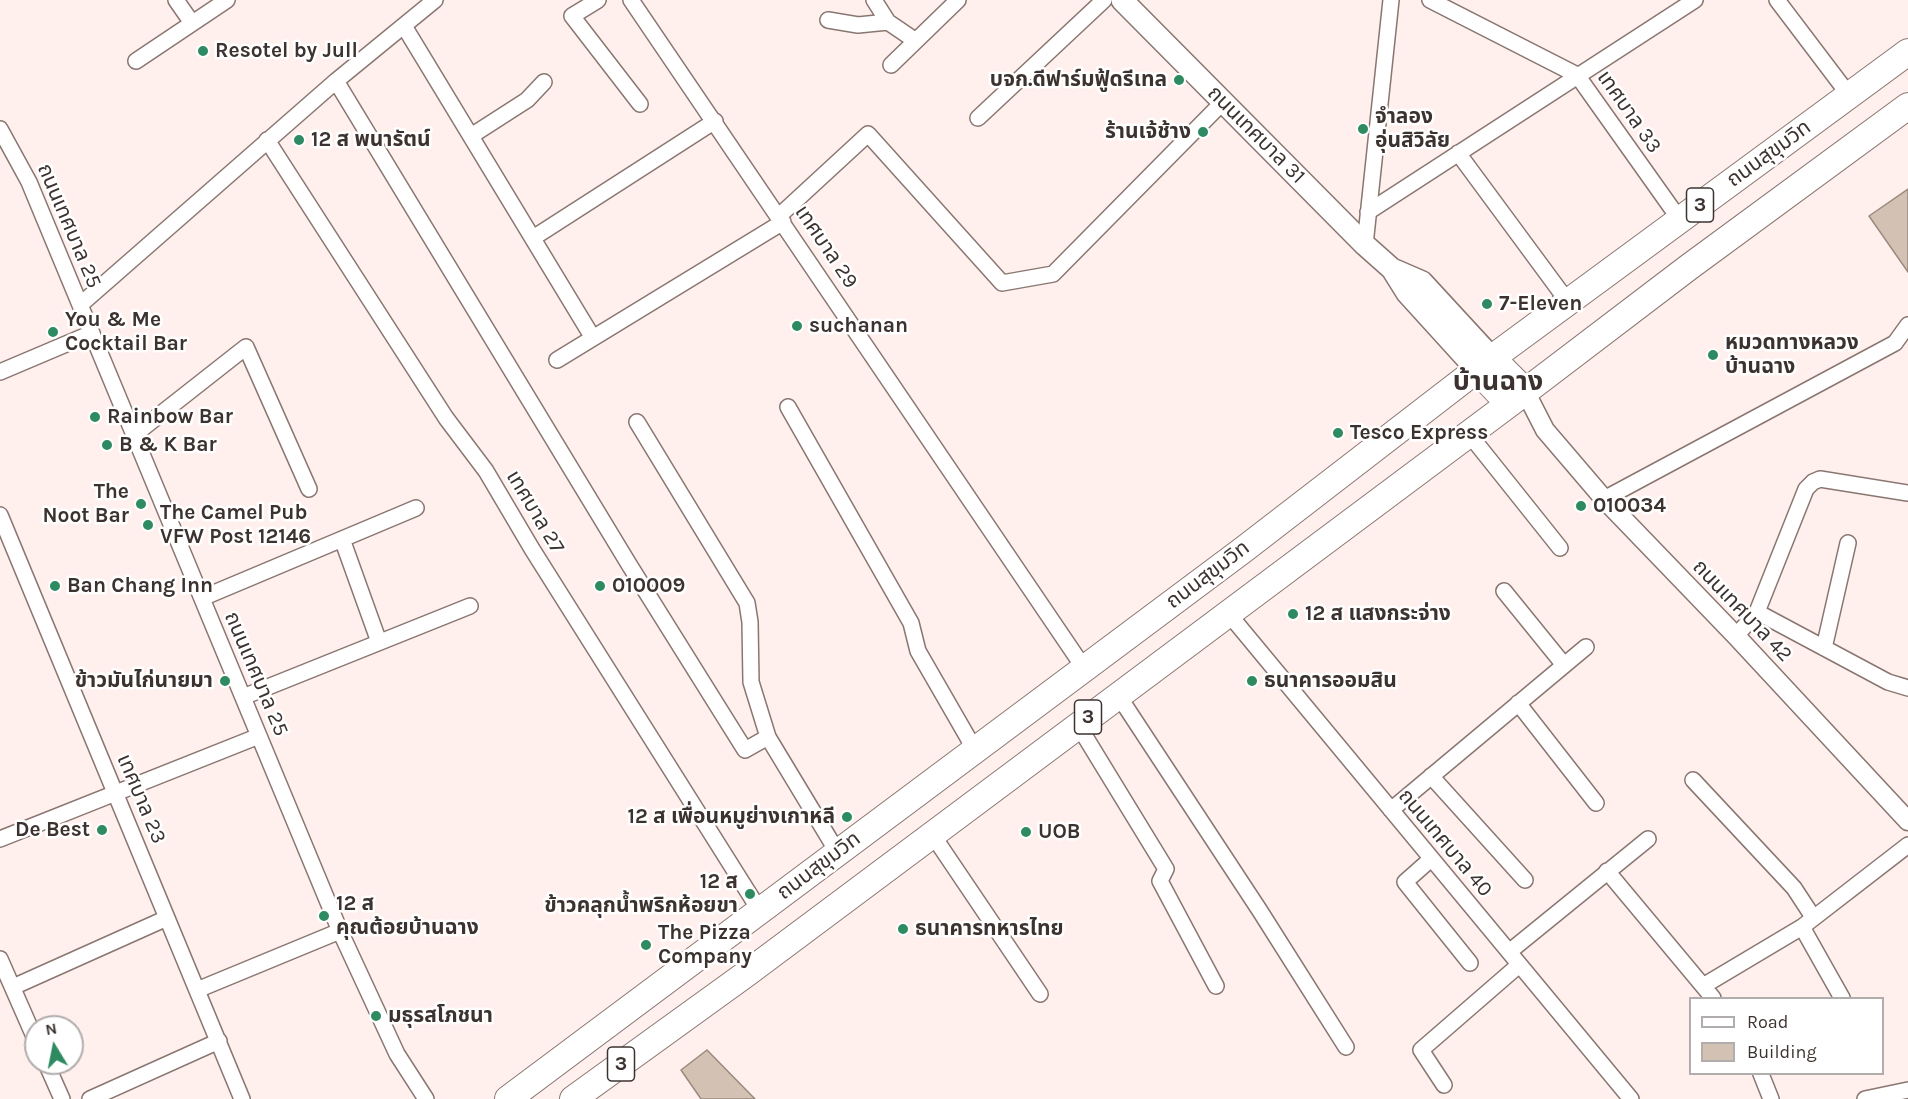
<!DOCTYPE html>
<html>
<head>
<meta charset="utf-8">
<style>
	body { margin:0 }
	#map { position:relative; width:1908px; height:1099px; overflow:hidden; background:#fff0ed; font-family:Karla,sans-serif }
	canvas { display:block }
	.legend { position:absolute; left:1689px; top:997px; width:195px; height:78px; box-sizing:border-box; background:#fff; border:2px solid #b1adac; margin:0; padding:8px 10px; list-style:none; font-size:18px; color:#3c3330 }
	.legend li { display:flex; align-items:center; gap:12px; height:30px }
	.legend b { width:30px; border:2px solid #b1adac }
	.north { position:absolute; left:24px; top:1015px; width:60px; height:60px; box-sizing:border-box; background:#fff; border:2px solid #b1adac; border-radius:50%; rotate:350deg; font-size:16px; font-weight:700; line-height:24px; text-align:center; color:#3c3330 }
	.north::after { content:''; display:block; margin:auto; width:21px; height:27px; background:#2d8a61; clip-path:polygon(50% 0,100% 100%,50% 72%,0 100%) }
</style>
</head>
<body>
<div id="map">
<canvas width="1908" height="1099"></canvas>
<ul class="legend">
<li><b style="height:8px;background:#fff"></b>Road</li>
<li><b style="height:16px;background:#d3c2b4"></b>Building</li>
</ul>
<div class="north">N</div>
</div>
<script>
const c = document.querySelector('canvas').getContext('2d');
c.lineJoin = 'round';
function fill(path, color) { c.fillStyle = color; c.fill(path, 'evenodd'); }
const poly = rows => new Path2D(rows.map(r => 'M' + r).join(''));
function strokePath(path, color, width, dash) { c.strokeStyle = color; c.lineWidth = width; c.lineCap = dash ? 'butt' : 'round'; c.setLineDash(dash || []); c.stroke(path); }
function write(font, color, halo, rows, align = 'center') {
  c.font = font + ' Karla,"Noto Sans Thai",sans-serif'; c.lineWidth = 5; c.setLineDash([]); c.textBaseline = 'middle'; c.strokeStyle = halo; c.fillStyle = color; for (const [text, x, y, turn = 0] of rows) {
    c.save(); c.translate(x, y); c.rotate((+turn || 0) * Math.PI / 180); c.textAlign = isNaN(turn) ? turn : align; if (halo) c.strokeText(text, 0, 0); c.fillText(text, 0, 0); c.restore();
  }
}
const building = poly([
	[1908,189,1908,272,1869,216,1908,189],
	[707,1050,755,1099,701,1099,681,1070,707,1050]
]);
const minor = poly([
	[176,0,192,23],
	[598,0,572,16,640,104],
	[631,0,1084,668],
	[874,0,888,22],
	[1430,0,1577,75,1680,220],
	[1777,0,1849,95],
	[828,20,858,25,888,22,916,41],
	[404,26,593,338],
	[136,61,227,0],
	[891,65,958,0],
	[336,81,630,566,745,750,768,737],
	[978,118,1104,0],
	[0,129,29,182,340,931,397,1054,426,1099],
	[471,136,527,100,544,82],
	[267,140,446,418,486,471,532,549,760,911],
	[1458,153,1568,302],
	[1368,212,1695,0],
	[779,216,868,134,1002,283,1053,274,1223,102],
	[533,238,715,121],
	[1365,245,1391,0],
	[80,305,336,81,435,0],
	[557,360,783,222],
	[0,372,92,333],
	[788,407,911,623,918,651,975,750],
	[637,422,747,603,750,622,751,682,768,737,838,853],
	[1469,434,1560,548],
	[134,435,246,347,309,489],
	[1604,499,1895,343,1908,325],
	[0,515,242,1099],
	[342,539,379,642],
	[1504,591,1564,665],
	[202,598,416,508],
	[1757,612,1888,682,1908,688],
	[1228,613,1631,1099],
	[1736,636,1757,612,1806,489,1813,482,1820,479,1908,493],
	[1824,648,1848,543],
	[1118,695,1260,911,1346,1047],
	[243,697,470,606],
	[1518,703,1596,803],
	[1078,725,1166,869,1160,881,1216,986],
	[1431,776,1525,880],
	[1693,780,1794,888,1813,917],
	[1391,810,1586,647],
	[932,834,1040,994],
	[0,839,259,736],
	[1431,859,1405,882,1470,963],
	[1607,871,1713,998],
	[1802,927,1842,998],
	[1509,952,1648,839],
	[0,959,36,1041],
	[1703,986,1802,927,1908,845],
	[13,987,167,918],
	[197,990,340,931],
	[46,1063,62,1099],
	[1761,1074,1771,1099],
	[1444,1085,1421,1050,1519,965],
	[90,1099,219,1041],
	[1865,1099,1908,1090]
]);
const tertiary = poly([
	[1525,391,1545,430,1604,499,1736,636,1908,821]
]);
const secondary = poly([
	[1122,0,1365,245,1392,269,1407,293,1477,370],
	[1392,269,1422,282,1492,358]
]);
const trunk = poly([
	[1492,358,1525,391],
	[1477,370,1509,404],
	[508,1099,1243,550,1492,358,1908,52],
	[573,1099,746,974,1509,404,1689,267,1908,106]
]);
const markers = [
	[203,51,6,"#2d8a61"],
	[1179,80,6,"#2d8a61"],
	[1363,129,6,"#2d8a61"],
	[1203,132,6,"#2d8a61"],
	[299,140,6,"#2d8a61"],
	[1487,304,6,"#2d8a61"],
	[797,326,6,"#2d8a61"],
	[53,332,6,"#2d8a61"],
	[1713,355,6,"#2d8a61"],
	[95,417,6,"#2d8a61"],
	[1338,433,6,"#2d8a61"],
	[107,445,6,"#2d8a61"],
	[141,504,6,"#2d8a61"],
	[1581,506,6,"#2d8a61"],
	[148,525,6,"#2d8a61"],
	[55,586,6,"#2d8a61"],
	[600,586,6,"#2d8a61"],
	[1293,614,6,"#2d8a61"],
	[225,681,6,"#2d8a61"],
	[1252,681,6,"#2d8a61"],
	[847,817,6,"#2d8a61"],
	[102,830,6,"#2d8a61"],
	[1026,832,6,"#2d8a61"],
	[750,894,6,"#2d8a61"],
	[324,916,6,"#2d8a61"],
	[903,929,6,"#2d8a61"],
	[646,945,6,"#2d8a61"],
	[376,1016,6,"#2d8a61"]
];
const shields = [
	[1700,205,27],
	[1088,717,27],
	[621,1064,27]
];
const shieldNames = [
	["3",1700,205],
	["3",1088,717],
	["3",621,1064]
];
const poiNames = [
	["Resotel by Jull",215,51],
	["บจก.ดีฟาร์มฟู้ดรีเทล",1167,80,"right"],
	["จำลอง",1375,117],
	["อุ่นสิวิลัย",1375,141],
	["ร้านเจ้ช้าง",1191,132,"right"],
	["12 ส พนารัตน์",311,140],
	["7-Eleven",1499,304],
	["You & Me",65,320],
	["Cocktail Bar",65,344],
	["suchanan",809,326],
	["หมวดทางหลวง",1725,343],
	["บ้านฉาง",1725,367],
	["Rainbow Bar",107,417],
	["Tesco Express",1350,433],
	["B & K Bar",119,445],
	["The",129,492,"right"],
	["Noot Bar",129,516,"right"],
	["010034",1593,506],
	["The Camel Pub",160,513],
	["VFW Post 12146",160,537],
	["Ban Chang Inn",67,586],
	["010009",612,586],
	["12 ส แสงกระจ่าง",1305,614],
	["ข้าวมันไก่นายมา",213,681,"right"],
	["ธนาคารออมสิน",1264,681],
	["12 ส เพื่อนหมูย่างเกาหลี",835,817,"right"],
	["De Best",90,830,"right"],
	["UOB",1038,832],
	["12 ส",738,882,"right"],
	["ข้าวคลุกน้ำพริกห้อยขา",738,906,"right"],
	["12 ส",336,904],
	["คุณต้อยบ้านฉาง",336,928],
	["ธนาคารทหารไทย",915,929],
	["The Pizza",658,933],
	["Company",658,957],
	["มธุรสโภชนา",388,1016]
];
const streetNames = [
	["เทศบาล 33",1629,112,55],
	["ถนนเทศบาล 31",1256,135,45],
	["ถนนสุขุมวิท",1769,154,-36],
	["ถนนเทศบาล 25",69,226,67],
	["เทศบาล 29",826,247,56],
	["เทศบาล 27",535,512,59],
	["ถนนสุขุมวิท",1208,575,-37],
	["ถนนเทศบาล 42",1742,611,46],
	["ถนนเทศบาล 25",256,674,67],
	["เทศบาล 23",141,799,67],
	["ถนนเทศบาล 40",1445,843,50],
	["ถนนสุขุมวิท",819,866,-37]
];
const districtNames = [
	["บ้านฉาง",1498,382]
];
fill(building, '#d3c2b4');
strokePath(building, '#9a8a7d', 1.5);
strokePath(minor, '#8a7671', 18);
strokePath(tertiary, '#8a7671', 21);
strokePath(secondary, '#8a7671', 24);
strokePath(trunk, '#8a7671', 28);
strokePath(minor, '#fff', 15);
strokePath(tertiary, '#fff', 18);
strokePath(secondary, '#fff', 21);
strokePath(trunk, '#fff', 26);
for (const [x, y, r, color] of markers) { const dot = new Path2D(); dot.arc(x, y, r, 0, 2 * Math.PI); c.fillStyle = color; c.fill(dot); strokePath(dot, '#fff', 2); }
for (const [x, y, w] of shields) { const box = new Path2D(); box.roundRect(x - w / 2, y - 17, w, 34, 4.5); c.fillStyle = '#fff'; c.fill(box); strokePath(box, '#3c3330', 1.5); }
write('bold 20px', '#3c3330', null, shieldNames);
write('bold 21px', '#3c3330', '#fff', poiNames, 'left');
write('21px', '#3c3330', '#fff', streetNames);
write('bold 27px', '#3c3330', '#fff', districtNames);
</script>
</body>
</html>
